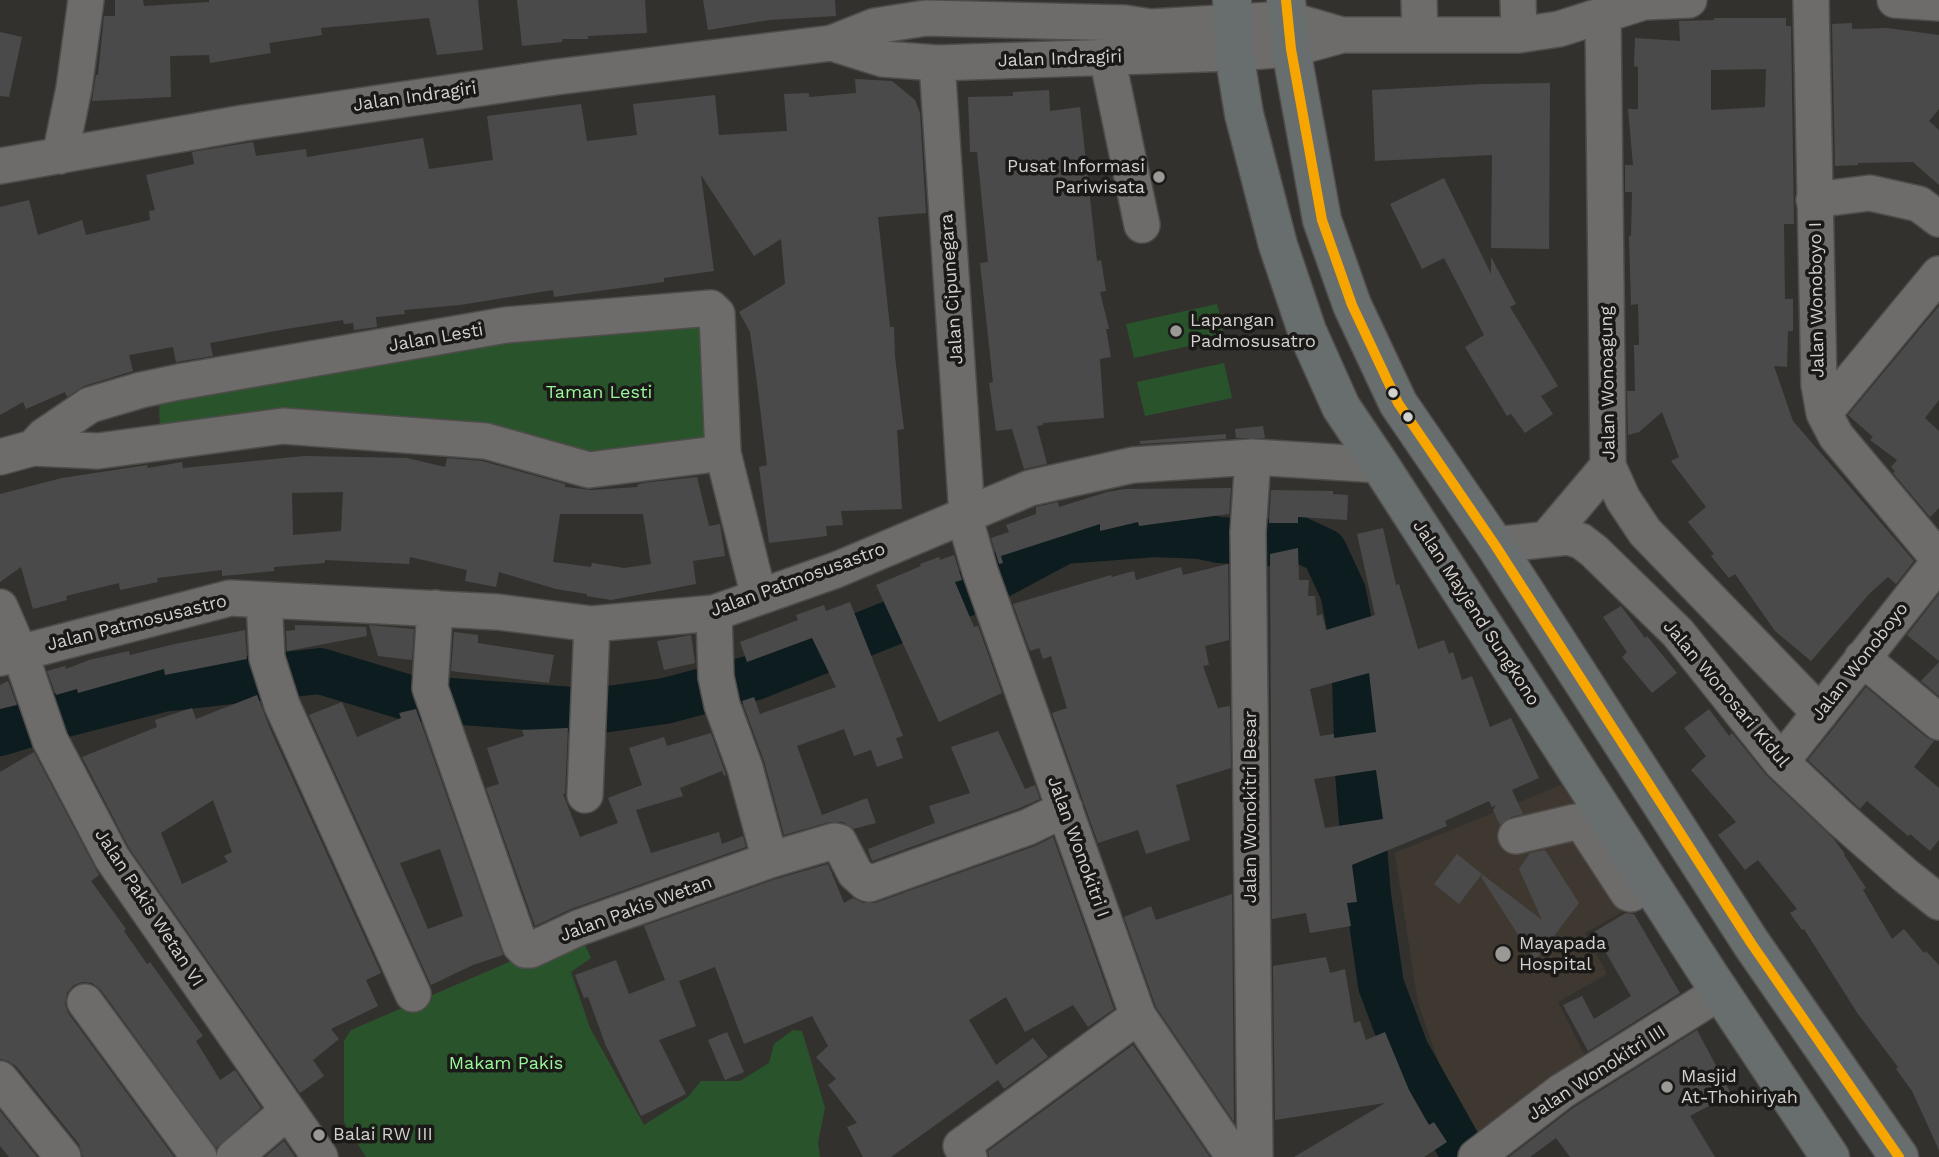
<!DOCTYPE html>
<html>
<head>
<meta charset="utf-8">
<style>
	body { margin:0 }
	canvas { display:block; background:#33312e }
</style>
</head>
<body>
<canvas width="1939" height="1157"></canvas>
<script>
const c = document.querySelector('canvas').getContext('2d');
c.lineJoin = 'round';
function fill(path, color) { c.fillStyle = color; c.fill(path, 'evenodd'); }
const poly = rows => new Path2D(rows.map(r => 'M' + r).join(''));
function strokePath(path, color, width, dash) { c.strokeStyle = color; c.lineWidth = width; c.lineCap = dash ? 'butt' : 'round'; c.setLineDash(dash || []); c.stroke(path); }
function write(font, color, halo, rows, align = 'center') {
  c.font = font + ' "Work Sans",sans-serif'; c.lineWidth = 7; c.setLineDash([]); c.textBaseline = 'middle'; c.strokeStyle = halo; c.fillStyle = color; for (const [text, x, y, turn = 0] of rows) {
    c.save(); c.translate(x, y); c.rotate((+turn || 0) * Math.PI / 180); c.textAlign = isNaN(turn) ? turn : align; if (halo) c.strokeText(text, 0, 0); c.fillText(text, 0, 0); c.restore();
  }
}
const built = poly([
	[1561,785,1641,901,1585,933,1607,974,1558,1002,1590,1066,1485,1144,1447,1086,1418,1003,1395,853]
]);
const green = poly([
	[1217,304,1225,338,1134,358,1126,324],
	[702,324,705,444,593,456,160,428,159,404,182,395,493,339],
	[1224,363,1232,398,1145,416,1137,382],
	[579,932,591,958,571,972,590,1028,644,1125,688,1097,701,1081,740,1081,769,1063,774,1044,793,1030,802,1031,825,1108,818,1142,820,1157,366,1157,344,1122,344,1041,351,1030]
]);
const river = poly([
	[594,711,665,701,756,677,967,593,1064,541,1155,534,1200,536,1219,540,1267,543,1296,538,1324,551,1343,592,1354,648,1358,773,1368,895,1381,985,1406,1051,1465,1157],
	[0,733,46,719,163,689,320,671,409,698,586,711]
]);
const building = poly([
	[115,0,143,0,144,6,209,2,209,0,478,0,483,50,437,55,429,18,321,28,322,35,269,43,271,53,210,63,209,55,170,56,171,97,92,101,96,75,98,75,104,16,115,16],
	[517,0,645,0,647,33,588,36,588,39,562,39,562,42,522,46],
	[703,0,835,0,836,16,769,20,708,30],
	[1714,18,1786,18,1786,26,1791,26,1794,224,1784,224,1785,299,1793,299,1793,331,1788,331,1787,367,1774,366,1793,421,1914,561,1896,584,1888,577,1870,593,1811,661,1775,631,1735,574,1729,578,1711,556,1714,554,1688,522,1706,507,1671,461,1679,457,1662,412,1639,432,1628,435,1627,391,1635,391,1634,345,1639,345,1638,304,1631,305,1629,236,1631,236,1632,192,1625,192,1625,165,1633,165,1628,109,1638,109,1638,67,1634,66,1635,38,1680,41,1679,21,1714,20],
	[1766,69,1765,107,1711,110,1711,70],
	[1852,23,1852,29,1887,28,1939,35,1939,109,1929,121,1939,130,1939,185,1913,162,1858,163,1858,165,1835,166,1832,24],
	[0,32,22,37,9,97,0,96],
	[855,79,892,81,915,100,920,113,926,213,878,217,890,327,894,327,895,357,904,429,897,430,902,509,841,511,843,525,826,526,827,536,769,543,759,467,767,465,757,383,750,332,739,312,785,284,781,239,754,256,701,175,714,271,664,278,664,282,554,297,553,290,460,305,404,310,405,314,376,317,377,327,354,330,353,323,344,324,343,320,286,329,210,343,213,356,176,362,173,347,129,355,133,371,84,386,67,397,65,392,26,409,23,402,0,415,0,207,29,200,38,235,82,220,86,235,150,220,149,211,155,210,146,175,194,164,192,152,253,142,256,156,306,149,307,157,423,138,429,169,493,160,487,116,581,104,587,141,637,135,633,104,715,95,719,135,787,131,784,94,809,93,809,97,856,93],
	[1550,83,1549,249,1491,248,1492,155,1375,161,1372,90,1485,84],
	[1049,90,1050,111,1080,107,1097,261,1101,260,1106,291,1100,292,1109,329,1106,329,1111,357,1100,359,1104,418,1043,423,1043,425,1037,426,1047,464,1024,469,1012,429,996,431,989,383,993,382,980,263,988,262,977,152,970,152,968,97,1013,96,1013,92],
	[1444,178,1491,274,1491,257,1516,304,1510,307,1558,386,1541,396,1553,414,1525,433,1511,414,1507,416,1465,347,1484,335,1444,258,1422,269,1390,204],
	[1939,306,1939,400,1925,418,1939,431,1939,508,1930,517,1893,473,1895,471,1891,467,1897,460,1870,440,1873,437,1848,415],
	[1263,426,1265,438,1236,438,1235,429],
	[1226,434,1226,439,1140,444,1140,441],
	[305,456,407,458,445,467,447,458,482,461,565,484,565,487,591,490,638,487,637,485,643,483,697,477,709,526,720,524,725,556,693,561,696,584,611,600,587,596,587,594,556,589,499,572,496,587,465,581,467,570,410,557,409,564,325,560,325,563,274,567,274,571,244,574,222,576,222,570,157,578,158,582,120,590,119,583,66,596,67,600,33,609,21,567,0,582,0,494,62,478,147,465,148,468,182,462,183,468],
	[343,492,341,531,293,535,292,493],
	[560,514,643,514,651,564,624,568,592,563,591,567,553,562],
	[1231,488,1229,514,1139,526,1138,522,1100,531,1100,524,1001,556,1003,563,999,564,991,538,1009,532,1006,525,1036,514,1036,507,1058,502,1059,507,1107,492,1125,489],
	[1271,490,1333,491,1333,494,1348,495,1347,520,1298,517,1298,523,1269,523],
	[1383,528,1396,585,1399,584,1418,649,1444,640,1449,654,1453,652,1462,680,1472,676,1490,727,1511,718,1539,778,1512,790,1523,814,1511,817,1500,825,1493,810,1496,805,1492,807,1489,801,1445,821,1447,826,1352,865,1357,902,1347,903,1351,926,1310,933,1306,913,1272,919,1270,554,1298,548,1299,580,1309,580,1308,596,1315,596,1317,616,1322,614,1326,630,1375,615,1357,534],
	[1369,673,1376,732,1334,738,1334,734,1320,736,1310,689],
	[1376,770,1383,819,1325,828,1314,779],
	[954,555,962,580,955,582,974,627,978,626,1002,693,939,722,876,585,921,566,920,564,939,557,940,560],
	[1228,564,1229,640,1205,646,1209,665,1203,666,1218,708,1230,706,1231,768,1176,785,1190,840,1146,854,1138,830,1098,843,1052,713,1067,708,1051,656,1043,659,1039,648,1030,651,1013,604,1111,575,1112,577,1134,571,1136,580,1181,567,1183,575],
	[1939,594,1939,661,1907,635],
	[850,602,903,736,896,738,903,758,877,767,871,750,854,756,844,729,797,746,822,815,867,798,876,823,853,829,843,822,829,822,784,835,764,761,742,701,754,697,760,714,836,687,812,638,747,662,740,642,798,620,796,615,824,605,826,611],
	[1621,606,1645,638,1647,636,1677,673,1652,693,1622,657,1627,652,1603,617],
	[295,625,366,627,367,636,287,651,286,631,295,630],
	[369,625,414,629,412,660,378,656],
	[245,630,247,659,165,675,164,669,78,693,77,689,56,695,47,671,65,666,66,669,89,660,129,651,130,655,175,644],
	[454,632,478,635,478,643,554,655,549,683,451,671],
	[691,635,695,663,664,670,657,641],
	[1939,662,1939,696,1921,681],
	[8,681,17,705,0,709,0,685],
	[1866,687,1926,737,1934,741,1914,767,1939,788,1939,840,1930,851,1910,834,1908,836,1867,801,1860,809,1808,760],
	[257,695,271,731,381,973,366,980,378,1006,331,1029,339,1039,313,1060,324,1076,300,1093,129,848,82,757,157,727,155,720,192,708,196,719],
	[213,800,232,852,224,856,228,862,182,884,161,833],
	[342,702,357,737,401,718,399,713,416,709,503,955,473,965,431,985,309,715],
	[440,849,463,916,428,929,400,863],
	[1709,709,1729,736,1732,733,1767,776,1833,838,1845,854,1844,855,1866,888,1863,890,1892,939,1904,929,1924,953,1926,951,1939,965,1939,1150,1912,1091,1896,1069,1898,1067,1858,1014,1804,929,1802,930,1790,913,1797,909,1758,860,1745,870,1718,835,1736,822,1691,770,1706,756,1684,728],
	[568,728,565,794,563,794,580,837,618,823,608,798,642,785,629,748,664,737,667,746,711,733,726,775,724,776,722,771,680,788,683,796,636,810,651,853,719,832,722,844,743,836,746,847,571,909,535,926,486,788,499,784,487,748,524,736,522,730],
	[998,731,1025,789,1035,785,1040,799,1020,808,872,861,868,849,935,823,929,806,970,793,951,747],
	[34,752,99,875,91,881,126,929,124,931,147,964,150,962,203,1036,196,1041,220,1080,235,1070,261,1108,216,1148,101,990,92,983,83,982,74,985,67,993,65,1004,68,1013,174,1157,83,1157,79,1144,16,1066,8,1061,0,1059,0,772],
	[1053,837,1114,1009,1088,1027,1073,1005,1025,1032,1006,997,969,1020,996,1065,1033,1038,1048,1057,1004,1089,998,1080,891,1157,863,1157,847,1127,857,1123,828,1085,836,1079,816,1057,828,1046,812,1016,744,1044,715,967,679,981,696,1026,659,1040,686,1094,641,1116,606,1046,588,997,584,998,575,975,616,960,629,994,665,980,644,926,590,945,776,879,828,864,844,903,853,898,863,903,875,903,1035,846],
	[1545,850,1579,903,1535,961,1481,877,1483,875,1542,920,1519,869,1530,853],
	[1457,854,1482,874,1459,904,1434,884],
	[1232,894,1234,1122,1156,1007,1124,917,1151,906,1156,920],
	[1626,913,1634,914,1680,993,1588,1051,1563,1005,1582,996,1594,1019,1631,996,1594,932],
	[1326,957,1330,973,1345,969,1354,1023,1360,1021,1366,1040,1385,1032,1409,1090,1429,1125,1434,1122,1447,1142,1424,1157,1294,1157,1385,1103,1275,1120,1273,966],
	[1697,1030,1731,1094,1690,1116,1715,1157,1570,1157,1556,1138,1530,1157,1509,1157,1573,1108],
	[727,1032,744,1072,725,1080,708,1040],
	[1133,1045,1210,1157,989,1157,988,1151],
	[0,1111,37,1157,9,1157,0,1146],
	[284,1141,295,1157,265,1157]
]);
const minor = poly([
	[1419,0,1420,35],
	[1518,0,1519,35],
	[1811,0,1819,385,1824,413,1836,436,1939,559],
	[1895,0,1939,3],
	[1603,15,1608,466,1623,499,1645,532,1820,713],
	[832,43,883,59,937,63,1234,53,1291,49,1342,35,1519,35,1559,29,1644,2,1689,0],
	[1107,57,1142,225],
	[937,63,967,515],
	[60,156,74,88,86,0],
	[0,166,243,123,556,77,832,43,875,26,926,18,1125,23,1151,27,1287,19,1342,35],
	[1814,200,1870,193,1919,204,1939,219],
	[1824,413,1939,274],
	[33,448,44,436,90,405,141,390,179,382,506,325,711,308,717,314,723,453,759,597],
	[0,457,33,448,98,451,283,426,486,441,589,470,723,453],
	[1253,457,1248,532,1255,1157],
	[964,516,980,571,1138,1016,1234,1157],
	[1548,537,1608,466],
	[1495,545,1568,537,1581,541,1594,551,1678,633,1781,762,1840,818,1906,876,1939,902],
	[264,600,267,658,282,705,413,994],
	[0,607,20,653,50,740,112,858,320,1157],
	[435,608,430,688,520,945,525,950,531,950,578,928,770,860,834,841,839,842,855,873,866,883,869,884,1028,827,1065,809],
	[714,613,716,677,722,705,745,768,770,860],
	[0,658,230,598,498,612,592,624,714,613,836,570,1030,488,1133,465,1253,457,1380,465],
	[1862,658,1939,722],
	[1781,762,1939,562],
	[585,795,592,624],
	[1516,836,1575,822,1585,827,1628,893,1631,894,1650,884],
	[85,1002,199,1157],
	[0,1079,63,1157],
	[234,1157,288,1111],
	[969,1157,961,1146,1138,1016],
	[1476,1157,1562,1091,1720,992]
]);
const major = poly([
	[1232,0,1234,53,1244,114,1278,245,1307,331,1341,407,1380,465,1709,975,1830,1157],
	[1286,0,1291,49,1322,220,1352,305,1398,403,1495,545,1751,943,1899,1157]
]);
const bus1 = poly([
	[1286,0,1291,49,1322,220,1352,305,1398,403,1495,545,1751,943,1899,1157]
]);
const markers = [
	[1159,177,7,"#9b9996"],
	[1176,331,7,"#9b9996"],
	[1393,393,6,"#d3d1ce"],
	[1408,417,6,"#d3d1ce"],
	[1503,954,9,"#9b9996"],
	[1667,1087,7,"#9b9996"],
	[319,1135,7,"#9b9996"]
];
const streetNames = [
	["Jalan Indragiri",1060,59,-2],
	["Jalan Indragiri",415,97,-8],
	["Jalan Cipunegara",952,289,-94],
	["Jalan Wonoboyo I",1817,300,-91],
	["Jalan Lesti",436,338,-10],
	["Jalan Wonoagung",1608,383,-91],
	["Jalan Patmosusastro",798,580,-20],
	["Jalan Mayjend Sungkono",1476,613,57],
	["Jalan Patmosusastro",137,623,-14],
	["Jalan Wonoboyo",1860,662,-52],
	["Jalan Wonosari Kidul",1726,694,50],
	["Jalan Wonokitri Besar",1251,807,-90],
	["Jalan Wonokitri I",1078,847,70],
	["Jalan Pakis Wetan VI",149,908,57],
	["Jalan Pakis Wetan",636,909,-20],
	["Jalan Wonokitri III",1597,1073,-33]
];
const poiNames = [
	["Pusat Informasi",1145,167,"right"],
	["Pariwisata",1145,188,"right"],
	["Lapangan",1190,321],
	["Padmosusatro",1190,342],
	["Mayapada",1519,944],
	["Hospital",1519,965],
	["Masjid",1681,1077],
	["At-Thohiriyah",1681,1098],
	["Balai RW III",333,1135]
];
const parkNames = [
	["Taman Lesti",599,393],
	["Makam Pakis",506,1064]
];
fill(built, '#3e3830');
fill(green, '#29542b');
strokePath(river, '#0c1c1f', 46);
fill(building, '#4b4a4a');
strokePath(minor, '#4f4d4b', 38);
strokePath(major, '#4f4d4b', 41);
strokePath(minor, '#6d6c6a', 35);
strokePath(major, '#686d6d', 38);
strokePath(bus1, '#f7a600', 10);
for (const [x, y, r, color] of markers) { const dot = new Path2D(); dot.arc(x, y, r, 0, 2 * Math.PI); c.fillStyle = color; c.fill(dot); strokePath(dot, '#1a1917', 2.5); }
write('18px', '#d3d1ce', '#1a1917', streetNames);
write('18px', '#d3d1ce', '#1a1917', poiNames, 'left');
write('18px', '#99f89b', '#1a1917', parkNames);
</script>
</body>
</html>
